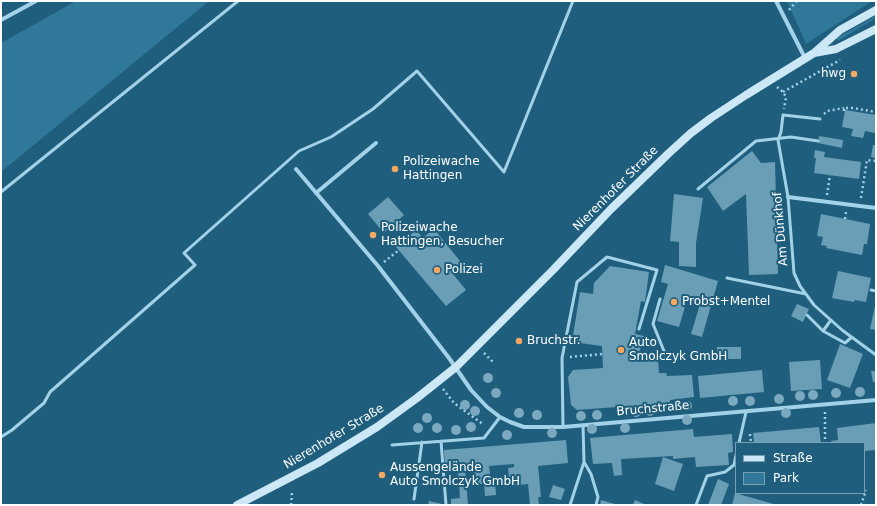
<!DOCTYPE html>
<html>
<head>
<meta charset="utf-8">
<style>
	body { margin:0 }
	#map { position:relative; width:877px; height:506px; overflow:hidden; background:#1f5e7d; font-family:"DejaVu Sans",sans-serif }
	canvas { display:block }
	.frame { position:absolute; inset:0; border:2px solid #fff; pointer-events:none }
	.legend { position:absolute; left:735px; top:442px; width:130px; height:52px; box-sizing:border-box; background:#1f5e7d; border:1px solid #799eb1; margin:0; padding:5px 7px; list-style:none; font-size:12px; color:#fff }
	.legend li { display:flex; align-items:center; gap:8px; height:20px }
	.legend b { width:20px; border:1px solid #799eb1 }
</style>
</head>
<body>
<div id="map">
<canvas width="877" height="506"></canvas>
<div class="frame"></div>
<ul class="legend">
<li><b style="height:5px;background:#cce8f6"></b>Straße</li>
<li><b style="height:11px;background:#2f7899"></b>Park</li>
</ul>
</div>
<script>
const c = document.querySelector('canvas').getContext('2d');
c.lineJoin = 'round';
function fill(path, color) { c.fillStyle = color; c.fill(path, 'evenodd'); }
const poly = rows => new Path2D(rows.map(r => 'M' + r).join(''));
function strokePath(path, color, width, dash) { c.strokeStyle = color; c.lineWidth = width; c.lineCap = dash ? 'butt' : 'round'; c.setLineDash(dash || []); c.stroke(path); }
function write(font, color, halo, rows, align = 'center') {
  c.font = font + ' "DejaVu Sans",sans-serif'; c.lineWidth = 4; c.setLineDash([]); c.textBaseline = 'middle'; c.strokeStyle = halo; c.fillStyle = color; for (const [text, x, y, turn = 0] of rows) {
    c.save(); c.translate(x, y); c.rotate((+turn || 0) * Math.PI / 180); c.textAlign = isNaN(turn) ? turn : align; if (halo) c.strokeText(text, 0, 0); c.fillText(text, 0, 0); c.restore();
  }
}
const green = poly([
	[76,1,209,1,1,172,1,43],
	[787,1,872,1,806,44],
	[876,16,876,18,838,41,836,38]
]);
const building = poly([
	[845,110,876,115,875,133,865,131,863,138,851,136,853,129,842,127],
	[819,136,843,140,842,148,818,143],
	[873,145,876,145,876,158,871,157],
	[815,150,825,152,824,157,861,162,859,179,814,173,816,158,814,158],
	[752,151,761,163,775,162,778,274,749,275,746,194,723,211,707,187],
	[674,194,703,198,696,243,696,267,679,266,679,242,670,241],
	[388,197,404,215,384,233,368,214],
	[821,214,870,224,867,244,864,244,862,255,826,248,827,246,821,245,823,237,817,236],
	[434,229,464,266,453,274,466,290,446,306,396,247,416,230,423,238],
	[665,265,718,281,702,337,691,334,700,304,687,300,679,327,657,321,668,284,661,282],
	[610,266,649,272,645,302,641,301,635,334,644,336,637,360,658,359,659,373,666,373,667,376,692,375,694,397,670,400,670,403,577,410,571,405,568,377,573,370,603,368,602,346,572,342,580,292,593,294,594,283],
	[838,271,871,278,866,302,855,300,854,302,832,298],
	[797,304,809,309,803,322,791,316],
	[875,306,876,306,876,330,870,329],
	[840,344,863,354,850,388,827,380],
	[717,347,741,347,741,359,717,359],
	[820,360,822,389,791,391,789,362],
	[762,370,764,392,700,398,698,376],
	[871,371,876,371,876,382,873,382],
	[876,423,876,450,864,451,864,443,832,443,831,441,838,440,837,428],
	[819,427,821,443,754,443,753,433],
	[693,429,694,437,732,434,733,452,728,453,729,465,696,467,695,457,673,459,673,456,621,459,622,475,614,476,612,463,593,464,590,438],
	[566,440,568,463,538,466,541,497,538,497,539,505,530,505,528,484,510,486,508,468,514,467,514,464,489,466,491,483,495,482,496,495,485,496,484,484,476,484,474,467,465,468,468,505,451,505,451,499,460,498,458,469,445,470,444,450],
	[663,457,683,464,674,491,655,484],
	[718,479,729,484,721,505,708,505],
	[553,485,565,489,561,500,549,497],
	[735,493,777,505,732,505],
	[601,500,618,505,600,505],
	[635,500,644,504,644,505,633,505],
	[429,501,442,504,441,505,428,505]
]);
const path = poly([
	[789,10,797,1],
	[777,87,783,92,786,97,784,109],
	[783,92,840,60],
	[844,111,844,108,853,108,876,112],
	[824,114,827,111,844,108],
	[827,195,830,175],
	[861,198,867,160,876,161],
	[845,219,846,212],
	[384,262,399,250],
	[484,353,493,362],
	[570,357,602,354],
	[443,389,454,403,484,425],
	[825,412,825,443],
	[750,434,751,443],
	[291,505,292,492],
	[861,505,866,490]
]);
const service = poly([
	[820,119,783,115,781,132,778,140,788,197,794,273,800,286,814,305,842,330,876,355],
	[698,189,756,141,791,137,818,141],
	[1,192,238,1],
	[727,278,806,294],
	[871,290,876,291],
	[660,299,653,324,666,356],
	[807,315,823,331,831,320],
	[823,331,845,343,852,337],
	[563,427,562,358,577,282,607,257,657,270,639,329],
	[1,437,12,430,44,403,50,392,195,265,184,253,299,151,331,137,373,109,417,71,504,172,573,1],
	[441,441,446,505],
	[739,443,746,412],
	[392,445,484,438,500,417],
	[584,462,591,474,598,497,596,505],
	[414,499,422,442],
	[570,505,584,462,583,425],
	[696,505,707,476,725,472,734,465,736,455]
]);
const minor = poly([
	[776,1,805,58],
	[1,20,36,1],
	[296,169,378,266,449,358,471,390,487,407,500,417,510,422,524,427,563,427,876,400],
	[316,193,376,143],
	[788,197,876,208]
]);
const secondary = poly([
	[814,53,836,49,876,29],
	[237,505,318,463,377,427,417,398,456,367,553,270,611,209,669,153,691,133,711,118,746,95,814,53,840,30,876,10]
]);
const trees = [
	[488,378],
	[860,392],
	[496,393],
	[836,393],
	[813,395],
	[800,396],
	[779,399],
	[733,401],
	[750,401],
	[465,405],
	[687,406],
	[475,411],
	[650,411],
	[636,412],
	[519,413],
	[786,413],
	[537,415],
	[597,415],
	[581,416],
	[427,418],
	[687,420],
	[471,427],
	[418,428],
	[437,428],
	[625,428],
	[592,429],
	[456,430],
	[552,433],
	[507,435]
];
const markers = [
	[854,74,4,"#f5a862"],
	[395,169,4,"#f5a862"],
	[373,235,4,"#f5a862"],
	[437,270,4,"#f5a862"],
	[674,302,4,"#f5a862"],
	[519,341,4,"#f5a862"],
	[621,350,4,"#f5a862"],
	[382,475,4,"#f5a862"]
];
const poiNames = [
	["hwg",846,74,"right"],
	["Polizeiwache",403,162],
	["Hattingen",403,176],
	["Polizeiwache",381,228],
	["Hattingen, Besucher",381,242],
	["Polizei",445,270],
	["Probst+Mentel",682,302],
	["Bruchstr.",527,341],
	["Auto",629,343],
	["Smolczyk GmbH",629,357],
	["Aussengelände",390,468],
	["Auto Smolczyk GmbH",390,482]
];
const streetNames = [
	["Nierenhofer Straße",616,189,-45],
	["Am Dünkhof",781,229,-95],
	["Bruchstraße",653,409,-5],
	["Nierenhofer Straße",334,437,-31]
];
fill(green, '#2f7899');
fill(building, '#699eb6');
strokePath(path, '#a2d2e7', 2.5, [2, 3]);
strokePath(service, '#a2d2e7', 3);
strokePath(minor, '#a2d2e7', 4);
strokePath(secondary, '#cce8f6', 8);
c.fillStyle = '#7ba9bf';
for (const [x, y] of trees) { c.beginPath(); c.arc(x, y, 5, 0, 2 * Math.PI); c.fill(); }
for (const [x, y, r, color] of markers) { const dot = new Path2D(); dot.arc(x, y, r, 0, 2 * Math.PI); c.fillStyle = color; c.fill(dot); strokePath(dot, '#1f5e7d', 1.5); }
write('12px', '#fff', '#1f5e7d', poiNames, 'left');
write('12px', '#fff', '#1f5e7d', streetNames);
</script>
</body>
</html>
